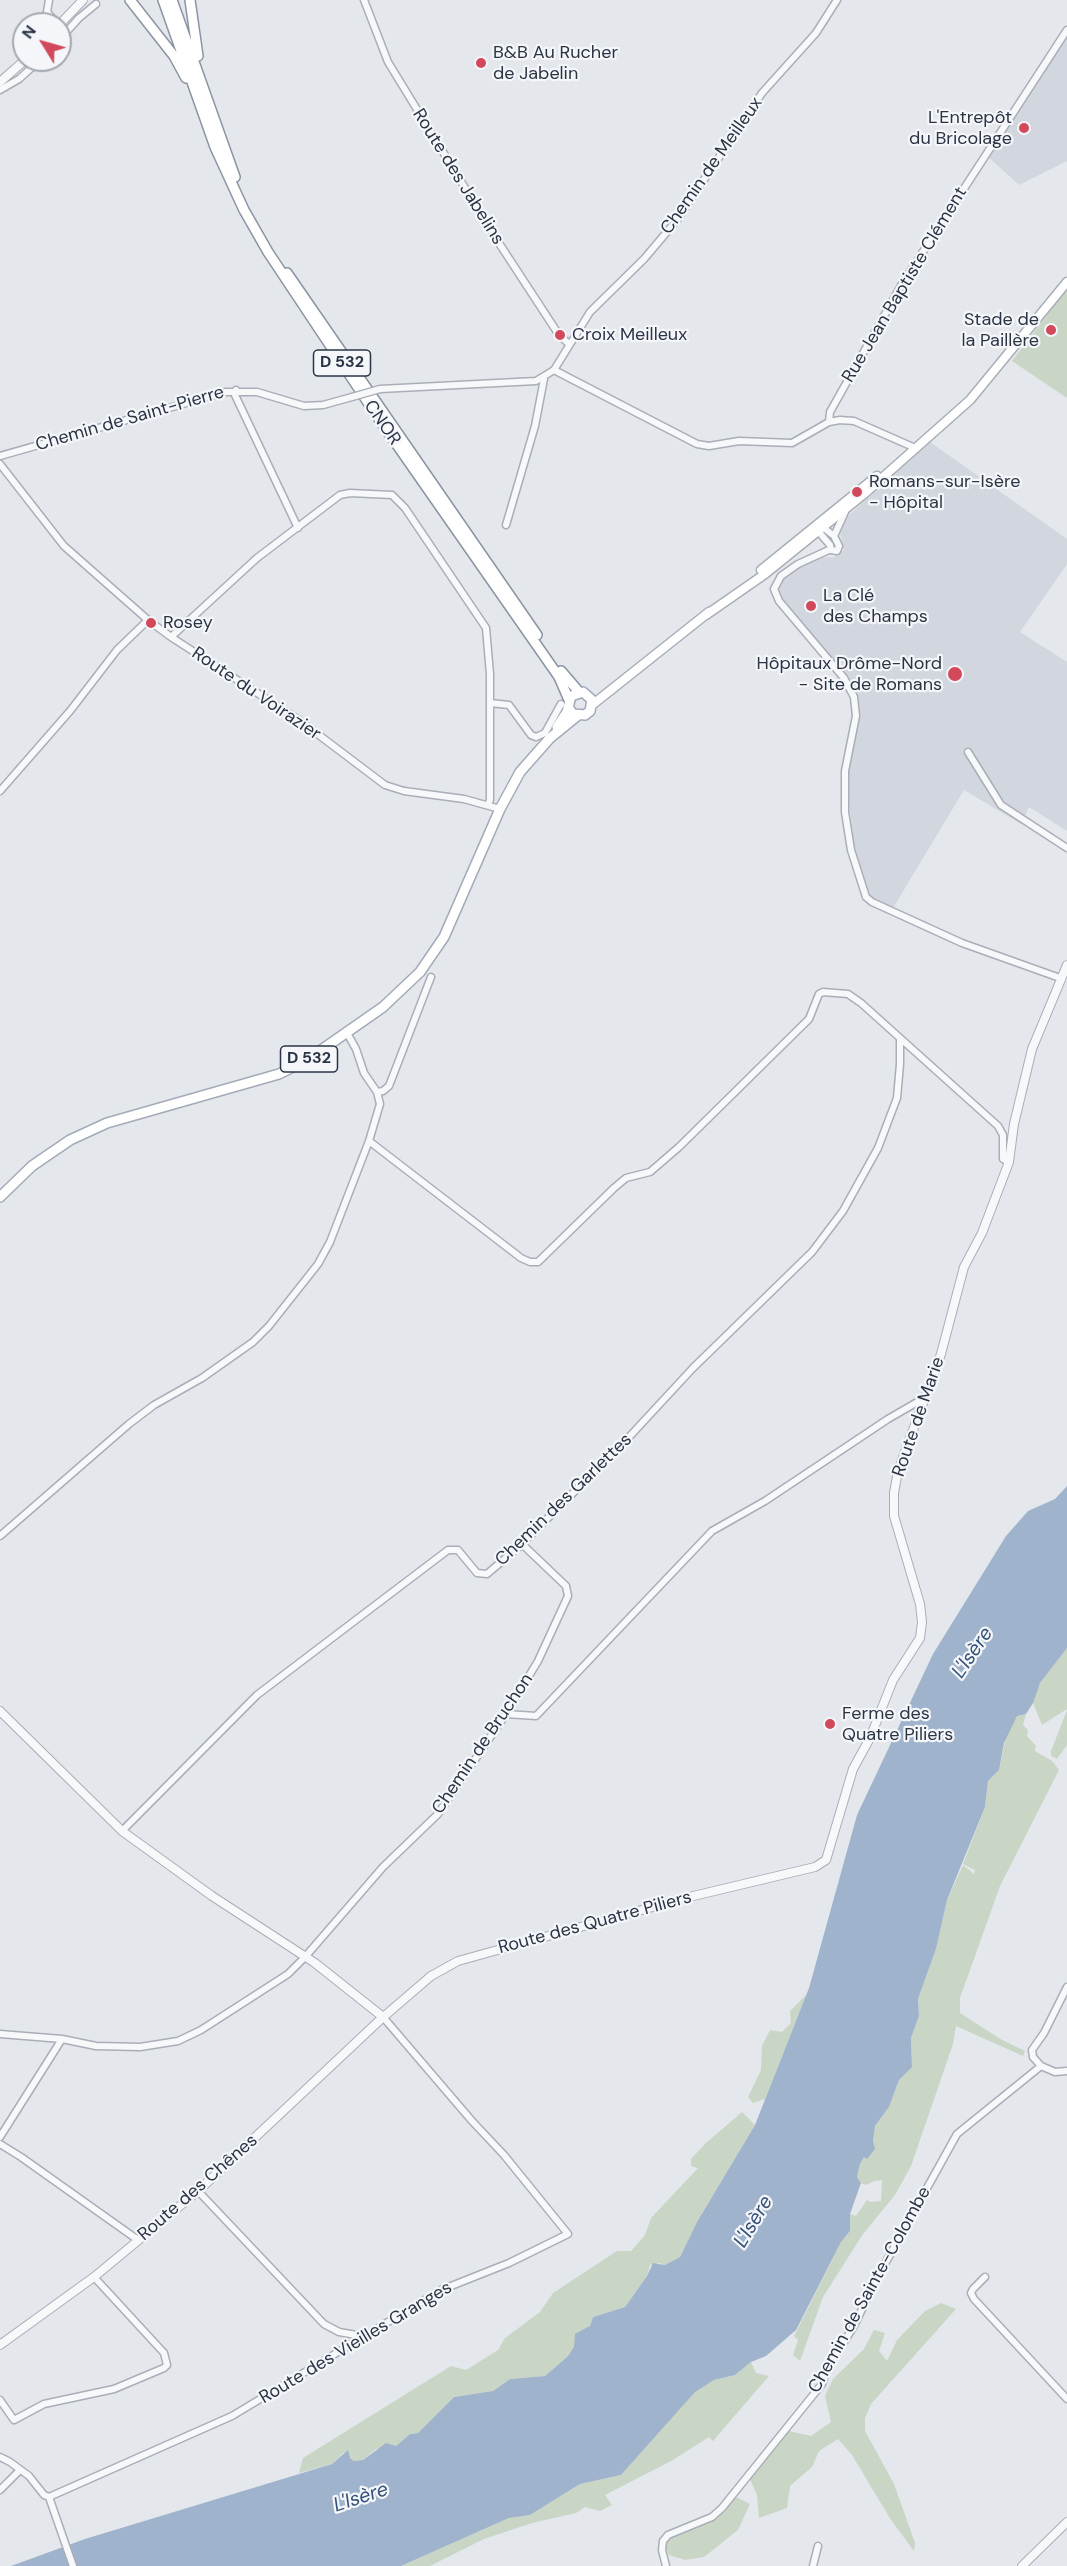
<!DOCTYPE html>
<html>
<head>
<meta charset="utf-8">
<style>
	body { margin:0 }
	#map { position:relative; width:1067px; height:2566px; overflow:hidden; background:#e4e7ec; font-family:"DM Sans",sans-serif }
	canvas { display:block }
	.north { position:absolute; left:12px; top:12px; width:60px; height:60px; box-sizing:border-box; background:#f4f6f9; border:2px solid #a4a8b1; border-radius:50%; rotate:307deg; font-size:16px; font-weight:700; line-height:24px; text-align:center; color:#2b3445 }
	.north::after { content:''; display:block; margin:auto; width:21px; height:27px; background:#d1495b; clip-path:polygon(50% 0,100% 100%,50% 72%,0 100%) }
</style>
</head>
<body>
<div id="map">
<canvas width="1067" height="2566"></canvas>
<div class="north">N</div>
</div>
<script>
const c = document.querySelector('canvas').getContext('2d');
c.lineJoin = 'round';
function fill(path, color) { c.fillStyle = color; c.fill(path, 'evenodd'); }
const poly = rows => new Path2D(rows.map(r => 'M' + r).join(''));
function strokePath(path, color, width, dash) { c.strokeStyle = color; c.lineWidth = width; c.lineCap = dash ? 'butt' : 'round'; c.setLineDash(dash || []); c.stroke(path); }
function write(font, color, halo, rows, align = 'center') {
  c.font = font + ' "DM Sans",sans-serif'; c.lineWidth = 4.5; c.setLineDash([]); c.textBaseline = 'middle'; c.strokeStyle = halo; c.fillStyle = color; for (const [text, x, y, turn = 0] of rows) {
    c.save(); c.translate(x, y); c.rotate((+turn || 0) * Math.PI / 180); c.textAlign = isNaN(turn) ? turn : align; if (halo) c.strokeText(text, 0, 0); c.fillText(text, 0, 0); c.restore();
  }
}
const built = poly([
	[1067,35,1067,161,1019,185,987,156],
	[930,442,1067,539,1067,564,1020,632,1067,662,1067,831,1029,807,1021,824,964,790,893,908,869,897,855,854,847,783,848,768,860,711,854,687,776,593,778,582,797,567,815,558,834,557,844,550,840,533,846,518]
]);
const green = poly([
	[1067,289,1067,398,1012,361],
	[1067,1648,1067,1709,1042,1725,1033,1703,1034,1695,1040,1683],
	[1067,1710,1067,1745,1057,1759,1051,1756,1051,1751],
	[1026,1714,1023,1725,1028,1730,1027,1736,1036,1746,1035,1751,1052,1761,1059,1770,1000,1886,960,1998,960,2013,1002,2040,1025,2051,1023,2056,956,2026,953,2044,911,2166,895,2195,863,2234,823,2297,800,2361,793,2355,798,2340,794,2336,841,2242,850,2231,850,2214,856,2216,867,2200,871,2202,881,2201,882,2180,874,2181,866,2185,861,2183,857,2177,860,2164,873,2141,875,2126,889,2107,899,2080,912,2066,911,2038,919,2016,918,1999,936,1949,947,1900,963,1865,974,1874,975,1870,963,1864,985,1807,988,1781,999,1770,1007,1732,1017,1716],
	[807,1994,765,2099,753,2103,748,2097,761,2070,762,2046,770,2030,782,2032,791,2023,790,2011],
	[742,2112,755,2125,697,2222,680,2257,665,2265,659,2263,650,2265,647,2276,625,2307,593,2317,590,2326,568,2356,545,2376,510,2379,493,2391,454,2397,418,2433,410,2434,396,2446,376,2449,363,2460,354,2461,344,2452,332,2464,299,2473,303,2458,451,2366,466,2370,498,2350,505,2338,540,2312,553,2293,617,2251,631,2251,645,2235,651,2218,698,2168,691,2166,691,2159,706,2143],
	[941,2303,956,2309,871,2404,865,2418,865,2431,894,2484,915,2543,914,2551,891,2520,852,2455,838,2439,819,2451,812,2467,790,2486,787,2508,759,2518,757,2495,750,2479,763,2461,789,2431,811,2436,831,2422,825,2396,833,2379,864,2349,874,2330,885,2333,879,2351,887,2361,897,2340,925,2311],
	[751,2362,756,2373,769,2376,713,2441,709,2437,673,2460,605,2495,612,2505,600,2511,585,2507,576,2513,532,2523,484,2539,430,2566,401,2566,509,2518,530,2515,580,2484,621,2475,694,2392,714,2380,735,2375],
	[736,2497,750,2504,738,2530,704,2557,685,2560,669,2555,665,2545,672,2535,704,2522]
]);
const water = poly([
	[1067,1486,1067,1648,1040,1683,1033,1703,1026,1714,1017,1716,1004,1743,999,1770,988,1781,985,1807,947,1900,936,1949,918,1999,919,2016,911,2038,912,2067,899,2080,889,2107,875,2126,873,2141,875,2149,867,2159,864,2157,860,2164,857,2177,861,2183,850,2214,850,2231,841,2242,796,2330,766,2356,751,2362,735,2375,714,2380,695,2392,621,2475,580,2484,530,2515,509,2518,401,2566,11,2566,85,2539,332,2464,348,2450,350,2458,354,2461,363,2460,386,2443,396,2446,410,2434,418,2433,454,2397,493,2391,510,2379,545,2376,568,2356,574,2347,575,2334,590,2326,593,2317,625,2307,647,2276,653,2263,665,2265,680,2257,697,2222,755,2125,809,1988,857,1815,933,1654,1006,1536,1028,1511,1055,1499]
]);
const minor = poly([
	[49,0,47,12,57,24],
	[364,0,388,62,495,237,559,335,569,344],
	[60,39,79,18,96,4],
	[0,90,19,79,40,60],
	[554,370,697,444,709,446,739,441,792,443,829,422,840,420,854,421,913,447],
	[380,389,536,381,554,370,590,312,644,259,677,220,762,93,816,33,837,0],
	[236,390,235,395,298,528],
	[829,422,830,412,902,284,1067,30],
	[0,456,225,392,257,392,304,406,323,405,352,397],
	[0,464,64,546,148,620,171,637,299,720,385,785,404,791,464,799,500,809],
	[506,525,535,426,544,379],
	[818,528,818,531,830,545,831,550,837,551,839,546,834,536,824,528,820,528],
	[834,536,845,512],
	[831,549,798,564,781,576,774,589,779,601,844,678,854,697,856,716,845,771,845,812,851,850,866,897,872,902,962,943,1060,978],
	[171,637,257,558,340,495,350,493,392,495,405,508,486,628,490,674,490,800,488,805],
	[490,703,509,705,531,735,536,737,545,733,561,704],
	[968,752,1001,805,1067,848],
	[0,791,70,711,117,650,148,620],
	[377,1092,383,1091,389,1086,431,977],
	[369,1141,521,1258,530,1262,538,1262,614,1188,626,1178,650,1172,679,1147,809,1019,819,994,823,992,848,994,861,1003,998,1126,1003,1135,1003,1159,1009,1162],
	[0,1536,129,1424,154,1405,202,1378,253,1342,269,1326,318,1264,330,1242,369,1141,380,1104,377,1092,364,1073,356,1049,347,1033],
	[506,1714,536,1716,712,1531,765,1501,888,1419,926,1397],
	[122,1831,257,1695,448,1550,458,1550,477,1573,487,1574,522,1544,630,1436,693,1368,812,1252,843,1211,878,1148,897,1098,900,1064,900,1039],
	[1067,1987,1044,2033,1032,2050,1033,2057,1041,2066,1055,2072,1067,2071],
	[0,2034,62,2039,96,2046,140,2047,178,2041,201,2030,288,1974,305,1957,383,1867,438,1814,506,1714,538,1661,568,1596,566,1586,522,1544],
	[0,2137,62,2039],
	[0,2144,21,2157,138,2240],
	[198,2191,324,2324,339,2332,362,2336],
	[985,2277,973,2289,971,2293,974,2299,1067,2399],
	[0,2400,14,2420,44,2404,114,2389,164,2368,167,2365,164,2353,94,2277],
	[0,2457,10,2462,29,2476,44,2495,49,2497],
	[0,2490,20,2470],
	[49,2497,232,2416,441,2290,509,2263,568,2234,504,2155,472,2121,383,2017],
	[49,2497,73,2566],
	[666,2566,662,2550,663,2541,668,2535,712,2517,722,2508,822,2384,828,2367,854,2326,876,2280,957,2134,1041,2066],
	[813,2566,818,2546]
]);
const tertiary = poly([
	[60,24,83,0],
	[0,82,25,60],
	[0,1711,122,1831,212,1896,315,1963,383,2017],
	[0,2345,94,2277,198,2191,381,2019,431,1976,458,1961,685,1898,815,1867,826,1860,853,1769,870,1738,893,1680,920,1638,922,1622,920,1604,894,1516,894,1493,898,1471,941,1354,964,1267,982,1233,1009,1162,1014,1124,1032,1049,1067,965],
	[1022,2566,1067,2522]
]);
const secondary = poly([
	[761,570,877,476],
	[706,615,765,574,864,494,970,400,1067,282],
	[592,705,709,612]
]);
const primary = poly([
	[557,727,567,712,571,696,583,692,592,700,590,711,585,715,573,714,568,707],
	[0,1197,32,1166,70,1140,107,1123,279,1074,307,1060,383,1007,420,972,444,937,500,809,520,772,550,738,577,716]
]);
const trunk = poly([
	[130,0,174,56,186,78],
	[163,0,215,147,244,210,268,252,379,419,559,677,569,700],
	[172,0,235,177],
	[190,0,198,56],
	[287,273,537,635],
	[561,671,579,692]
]);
const minorBridge = poly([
	[352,397,380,389]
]);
const markers = [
	[481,63,6,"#d1495b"],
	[1024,128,6,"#d1495b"],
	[1051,330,6,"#d1495b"],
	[560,335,6,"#d1495b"],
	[857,492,6,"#d1495b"],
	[811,606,6,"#d1495b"],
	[151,623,6,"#d1495b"],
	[955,674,8,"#d1495b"],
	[830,1724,6,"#d1495b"]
];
const shields = [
	[342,363,57],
	[309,1059,57]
];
const shieldNames = [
	["D 532",342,363],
	["D 532",309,1059]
];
const poiNames = [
	["B&B Au Rucher",493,53],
	["de Jabelin",493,74],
	["L'Entrepôt",1012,118,"right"],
	["du Bricolage",1012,139,"right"],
	["Stade de",1039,320,"right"],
	["la Paillère",1039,341,"right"],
	["Croix Meilleux",572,335],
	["Romans-sur-Isère",869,482],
	["- Hôpital",869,503],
	["La Clé",823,596],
	["des Champs",823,617],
	["Rosey",163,623],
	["Hôpitaux Drôme-Nord",942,664,"right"],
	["- Site de Romans",942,685,"right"],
	["Ferme des",842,1714],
	["Quatre Piliers",842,1735]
];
const streetNames = [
	["Chemin de Meilleux",712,166,-55],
	["Route des Jabelins",458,177,58],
	["Rue Jean Baptiste Clément",905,285,-59],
	["Chemin de Saint-Pierre",130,419,-16],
	["CNOR",382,423,55],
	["Route du Voirazier",256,694,34],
	["Route de Marie",919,1417,-71],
	["Chemin des Garlettes",564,1500,-44],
	["Chemin de Bruchon",483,1744,-56],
	["Route des Quatre Piliers",595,1923,-15],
	["Route des Chênes",198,2188,-41],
	["Chemin de Sainte-Colombe",870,2290,-61],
	["Route des Vieilles Granges",356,2343,-31]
];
const waterNames = [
	["L'Isère",973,1653,-56],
	["L'Isère",754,2222,-59],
	["L'Isère",361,2498,-18]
];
fill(built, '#d2d6de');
fill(green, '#c9d6c5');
fill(water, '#9fb4cc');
strokePath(minor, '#a9aeb7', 9);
strokePath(tertiary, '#a9aeb7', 10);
strokePath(secondary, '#a9aeb7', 11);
strokePath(primary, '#a3abb8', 12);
strokePath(trunk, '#8b94a3', 12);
strokePath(minor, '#f7f8fa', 6);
strokePath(tertiary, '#f7f8fa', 8);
strokePath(secondary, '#fff', 8);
strokePath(primary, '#fff', 9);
strokePath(trunk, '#fff', 9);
strokePath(minorBridge, '#a9aeb7', 9, []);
strokePath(minorBridge, '#f7f8fa', 6);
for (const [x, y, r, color] of markers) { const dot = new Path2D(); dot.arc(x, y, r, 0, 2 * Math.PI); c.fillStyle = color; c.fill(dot); strokePath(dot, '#f4f6f9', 2); }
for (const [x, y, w] of shields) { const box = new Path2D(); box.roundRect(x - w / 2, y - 13, w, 26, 4.5); c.fillStyle = '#f4f6f9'; c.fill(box); strokePath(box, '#2b3445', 1.5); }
write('bold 16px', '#2b3445', null, shieldNames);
write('18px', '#2b3445', '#f4f6f9', poiNames, 'left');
write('18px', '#2b3445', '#f4f6f9', streetNames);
write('italic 20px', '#34527a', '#f4f6f9', waterNames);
</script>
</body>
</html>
